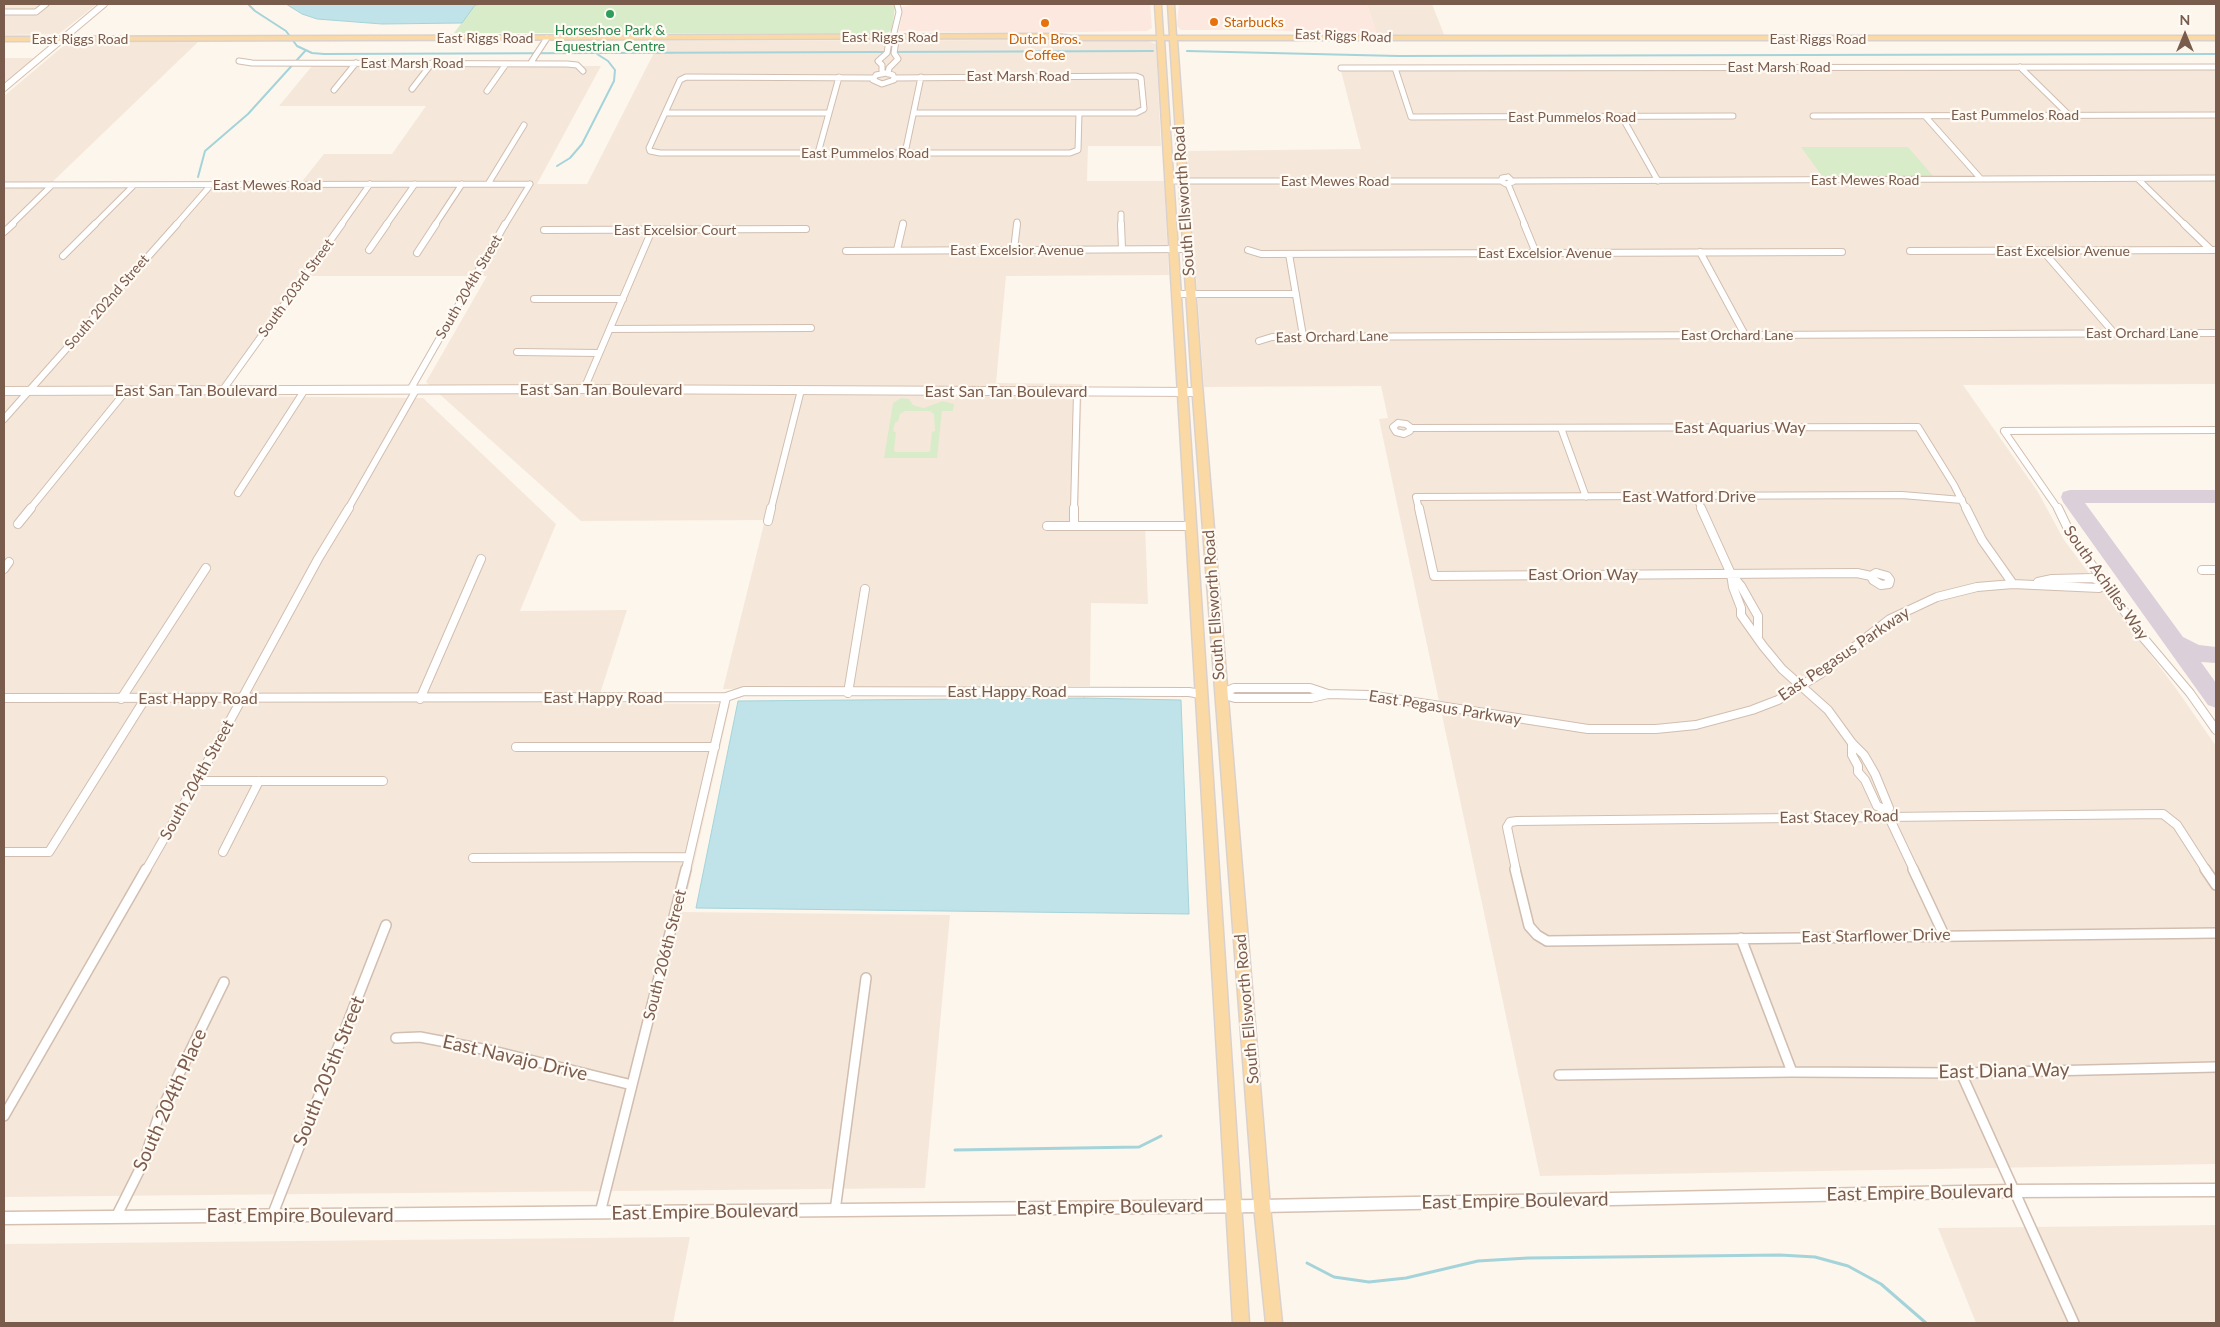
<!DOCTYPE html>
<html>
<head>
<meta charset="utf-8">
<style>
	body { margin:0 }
	#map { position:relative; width:2220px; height:1327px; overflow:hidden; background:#fdf6ec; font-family:Lato,sans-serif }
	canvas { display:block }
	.frame { position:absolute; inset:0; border:5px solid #7a5c4d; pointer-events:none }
	.north { position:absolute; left:2160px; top:10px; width:50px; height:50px; -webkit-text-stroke:4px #fffaf3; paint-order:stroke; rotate:0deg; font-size:14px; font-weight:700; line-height:20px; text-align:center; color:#7a5c4d }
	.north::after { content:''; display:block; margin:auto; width:18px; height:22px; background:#7a5c4d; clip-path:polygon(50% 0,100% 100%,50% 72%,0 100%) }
</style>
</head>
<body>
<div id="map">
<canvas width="2220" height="1327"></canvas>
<div class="frame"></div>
<div class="north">N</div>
</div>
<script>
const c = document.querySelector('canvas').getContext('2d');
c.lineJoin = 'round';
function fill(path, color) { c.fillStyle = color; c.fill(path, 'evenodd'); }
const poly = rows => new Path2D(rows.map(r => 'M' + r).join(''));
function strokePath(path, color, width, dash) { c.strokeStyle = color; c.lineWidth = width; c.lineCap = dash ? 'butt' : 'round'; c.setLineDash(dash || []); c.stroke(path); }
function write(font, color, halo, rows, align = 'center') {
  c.font = font + ' Lato,sans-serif'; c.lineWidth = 4.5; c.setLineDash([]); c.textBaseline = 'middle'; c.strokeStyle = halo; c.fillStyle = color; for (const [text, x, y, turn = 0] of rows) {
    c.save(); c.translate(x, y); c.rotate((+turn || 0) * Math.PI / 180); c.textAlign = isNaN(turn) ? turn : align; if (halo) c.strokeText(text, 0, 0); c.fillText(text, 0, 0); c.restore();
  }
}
const residential = poly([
	[4,4,97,4,59,34,4,35],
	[1367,4,1432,4,1445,37,1377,36],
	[1025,40,1148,41,1156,44,1161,146,1088,146,1087,181,1164,181,1169,275,1006,276,996,383,1082,384,1078,521,1145,523,1148,604,1091,603,1090,686,723,689,765,520,581,521,426,382,487,276,306,276,219,396,423,398,556,524,520,611,627,610,597,703,730,704,683,912,950,915,925,1188,4,1197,4,96,68,42,198,42,45,189,296,189,324,154,392,154,426,106,279,106,312,66,601,66,537,184,587,184,660,41],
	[4,58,35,58,4,84],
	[2216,66,2216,384,1963,385,2038,492,2064,540,2175,687,2216,746,2216,1164,1540,1176,1379,419,1388,418,1381,386,1204,387,1187,151,1361,149,1340,67],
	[2216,1225,2216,1323,1976,1323,1938,1228],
	[690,1237,673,1323,4,1323,4,1244]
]);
const commercial = poly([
	[920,4,1150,4,1152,28,1147,31,1021,33,899,31,902,15,901,7],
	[1179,4,1367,4,1377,36,1268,30,1181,30,1177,26]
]);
const green = poly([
	[484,4,900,4,901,7,895,7,892,30,887,33,454,33,475,5],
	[1801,147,1908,147,1933,176,1822,176],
	[901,398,909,399,913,405,919,407,924,408,943,401,954,404,953,411,942,411,937,458,884,458,893,403],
	[905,411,930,411,934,414,935,431,932,432,930,451,928,452,895,452,894,450,896,433,893,431,895,423,898,421,900,414]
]);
const water = poly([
	[286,4,484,4,475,5,462,23,382,24,317,19,302,14,286,4],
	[1084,698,1181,700,1189,914,696,908,738,701,1084,698]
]);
const streamFar1 = poly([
	[248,4,255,11,286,31,297,46,312,53,324,54,1153,51],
	[1187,51,1398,56,2216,54],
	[557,166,570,158,582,144,614,81,615,70,608,61,597,54],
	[198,177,205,151,248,114,306,50]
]);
const stream = poly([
	[955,1150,1139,1147,1161,1136],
	[1307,1263,1334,1277,1369,1282,1406,1278,1478,1261,1528,1258,1780,1255,1815,1257,1848,1266,1881,1284,1926,1323]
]);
const taxiway = poly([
	[2070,490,2216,490,2216,503,2085,503,2183,637,2199,645,2216,647,2216,663,2201,662,2216,683,2216,708,2208,705,2063,502,2061,497,2063,492,2070,490]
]);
const streetFar3 = poly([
	[4,12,36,12,46,4],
	[239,61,252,63,567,64,577,65,583,71],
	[530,64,547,38],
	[2020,67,2069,115],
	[1341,68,2216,67],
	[1395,68,1411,117,1733,116],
	[886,73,893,75,894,80,882,84,873,80,876,75,886,73],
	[882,74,882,65,878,61,887,53,889,41,893,37,899,12,897,4],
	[888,74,889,68,898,59,894,53,896,41,893,37],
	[873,78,686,77,680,80,649,148,650,151,660,153,1070,153,1078,150,1079,113],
	[895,78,1136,76,1141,78,1144,109,1136,113,914,113],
	[412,89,432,63],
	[334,90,356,63],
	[487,91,506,64],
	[665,113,829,113],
	[1813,116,2216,115],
	[1925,116,1981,179],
	[1622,117,1658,181],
	[818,153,839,77],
	[905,153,921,77],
	[1508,177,1513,182,1506,184,1501,181,1502,178,1508,177],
	[2138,179,2185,225],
	[1170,181,1501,181],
	[1514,181,2216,178],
	[488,184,524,125],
	[1508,184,1525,225],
	[4,185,530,184],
	[1121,214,1121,225],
	[11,225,52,185],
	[94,225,133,186],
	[176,225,210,186],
	[341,225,370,184],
	[386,225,415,184],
	[435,225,462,184],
	[505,225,530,184],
	[903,225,903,223],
	[1017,225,1017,222]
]);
const streetFar2 = poly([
	[1121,224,1122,249],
	[1524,224,1536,253],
	[2184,224,2211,250],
	[544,230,806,229],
	[4,232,13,224],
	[369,250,387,224],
	[897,250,903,224],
	[1014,250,1017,224],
	[1248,250,1261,254,1842,252],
	[846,251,1188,249],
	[1910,251,2216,250],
	[2043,251,2114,333],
	[1700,252,1745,335],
	[417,253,436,224],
	[1289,254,1303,336],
	[63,256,95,224],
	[1176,294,1296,294],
	[534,299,623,299],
	[610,329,811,328],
	[1259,341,1272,337,2216,333],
	[517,352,599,353],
	[584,389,652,230],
	[410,390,505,224],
	[222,391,342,224],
	[4,419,177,224],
	[1398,423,1406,424,1410,427,1410,431,1404,434,1396,432,1393,427,1398,423],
	[1410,428,1918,427,1954,485,1966,509],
	[1561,428,1586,497],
	[2004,431,2058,509],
	[2004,431,2216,430],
	[238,493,304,391],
	[1696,497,1702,509],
	[30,509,126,391],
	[348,509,416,390],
	[771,509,801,390],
	[1074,509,1077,392],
	[1419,509,1416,497,1902,495,1962,500]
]);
const streetFar1 = poly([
	[1419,508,1434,576,1857,573,1871,576],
	[1701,508,1731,574,1741,586,1758,616,1758,636],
	[1966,508,1982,540,2013,584],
	[2058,508,2071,535,2141,635,2190,693,2216,730],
	[768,521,771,508],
	[18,524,31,508],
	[1047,526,1190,526],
	[1074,526,1074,508],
	[4,569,9,562],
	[2202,570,2216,570],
	[1876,573,1887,576,1890,580,1889,584,1881,585,1873,580,1871,576,1876,573],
	[1731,574,1733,587,1741,608,1741,615,1763,646,1782,669,1828,710,1852,743],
	[2038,582,2052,579,2093,578,2105,584],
	[848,693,865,589],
	[1221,694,1235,698,1311,698,1328,694,1369,695,1588,729,1656,729,1696,725,1752,710,1778,700,1820,674,1890,619,1937,597,1977,587,2013,584,2099,588,2105,584],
	[1221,694,1234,688,1310,688,1328,694],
	[4,698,726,697,744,691,1189,692,1201,694],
	[121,699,206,568],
	[420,699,481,559],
	[1852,743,1864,755,1875,774,1889,808,1884,809,1877,806,1865,780,1858,772,1858,766,1852,755,1852,743],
	[516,747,715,747],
	[197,781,383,781],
	[1887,813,1914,870],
	[4,852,49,852,145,699],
	[223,852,259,781],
	[473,858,689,857],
	[146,870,197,781,318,559,349,508],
	[686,870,726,697],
	[1516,870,1507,827,1510,822,1517,821,2163,814,2177,825,2206,870]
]);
const street = poly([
	[1515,869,1529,926,1537,935,1547,941,2216,933],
	[1913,869,1944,935],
	[2205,869,2216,885],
	[1741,938,1792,1072],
	[396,1038,420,1037,493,1051,632,1085],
	[1961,1073,2074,1323],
	[1559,1075,1792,1072,1961,1073,2216,1067],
	[4,1116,146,869],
	[835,1211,866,978],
	[600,1213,686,869],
	[272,1216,386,925],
	[116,1217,144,1161,159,1115,224,982]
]);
const secondaryFar2 = poly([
	[4,88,104,4]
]);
const secondaryFar1 = poly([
	[4,391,584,389,1198,392]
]);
const secondary = poly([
	[4,1218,1262,1206,2013,1191,2216,1190]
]);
const primary = poly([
	[1155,4,1161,4,1163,36,1170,36,1168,4,1174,4,1176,36,2216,36,2216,40,1177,40,1202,384,1270,1206,1282,1323,1266,1323,1254,1206,1192,384,1170,40,1164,40,1249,1323,1233,1323,1157,40,1072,40,1056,38,4,41,4,37,1056,34,1072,36,1157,36,1155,4]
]);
const markers = [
	[610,14,5,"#2e9e5b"],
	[1214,22,5,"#e8710a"],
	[1045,23,5,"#e8710a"]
];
const farFoodnames = [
	["Starbucks",1224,22],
	["Dutch Bros.",1045,39,"center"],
	["Coffee",1045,55,"center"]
];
const farLeisurenames = [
	["Horseshoe Park &",610,30],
	["Equestrian Centre",610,46]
];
const farStreetnames = [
	["East Riggs Road",1343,36,2],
	["East Riggs Road",890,37],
	["East Riggs Road",485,38],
	["East Riggs Road",80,39],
	["East Riggs Road",1818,39],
	["East Marsh Road",412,63],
	["East Marsh Road",1779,67],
	["East Marsh Road",1018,76],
	["East Pummelos Road",2015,115],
	["East Pummelos Road",1572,117],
	["East Pummelos Road",865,153],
	["East Mewes Road",1865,180],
	["East Mewes Road",1335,181],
	["East Mewes Road",267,185],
	["East Excelsior Court",675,230],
	["East Excelsior Avenue",1017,250],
	["East Excelsior Avenue",2063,251],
	["East Excelsior Avenue",1545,253],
	["South 204th Street",469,287,-60],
	["South 203rd Street",296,288,-54],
	["South 202nd Street",107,302,-49],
	["East Orchard Lane",2142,333],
	["East Orchard Lane",1737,335],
	["East Orchard Lane",1332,337,-1]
];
const streetNames = [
	["South Ellsworth Road",1184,201,-94],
	["East San Tan Boulevard",601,390],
	["East San Tan Boulevard",196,391],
	["East San Tan Boulevard",1006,392],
	["East Aquarius Way",1740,428],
	["East Watford Drive",1689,497],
	["East Orion Way",1583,575],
	["South Achilles Way",2106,583,55],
	["South Ellsworth Road",1214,605,-94],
	["East Pegasus Parkway",1844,654,-34],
	["East Happy Road",1007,692],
	["East Happy Road",603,698],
	["East Happy Road",198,699],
	["East Pegasus Parkway",1445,708,9],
	["South 204th Street",197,780,-61],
	["East Stacey Road",1839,817,-1],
	["East Starflower Drive",1876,936,-1],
	["South 206th Street",665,955,-76],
	["South Ellsworth Road",1247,1009,-95]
];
const nearStreetnames = [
	["East Navajo Drive",515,1058,13],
	["South 205th Street",329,1071,-68],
	["East Diana Way",2004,1071,-1],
	["South 204th Place",170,1100,-66],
	["East Empire Boulevard",1920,1193,-1],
	["East Empire Boulevard",1515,1201,-1],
	["East Empire Boulevard",1110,1207,-1],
	["East Empire Boulevard",705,1212,-1],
	["East Empire Boulevard",300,1216]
];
fill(residential, '#f5e8da');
fill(commercial, '#fde8e0');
fill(green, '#d8ecc9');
fill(water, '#bfe3e8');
strokePath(water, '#a5d3da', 1);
strokePath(streamFar1, '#a5d3da', 2);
strokePath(stream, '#a5d3da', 3);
fill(taxiway, '#dbcfda');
strokePath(streetFar3, '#d1beb0', 7);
strokePath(streetFar2, '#d1beb0', 8);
strokePath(streetFar1, '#d1beb0', 10);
strokePath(street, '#d1beb0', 12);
strokePath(secondaryFar2, '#d6c0b0', 8);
strokePath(secondaryFar1, '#d6c0b0', 10);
strokePath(secondary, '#d6c0b0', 15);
strokePath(primary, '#dad1cd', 3);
strokePath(streetFar3, '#fff', 5);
strokePath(streetFar2, '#fff', 6);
strokePath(streetFar1, '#fff', 8);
strokePath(street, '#fff', 9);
strokePath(secondaryFar2, '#fff', 6);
strokePath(secondaryFar1, '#fff', 8);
strokePath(secondary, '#fff', 12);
fill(primary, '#fbd9a5');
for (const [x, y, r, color] of markers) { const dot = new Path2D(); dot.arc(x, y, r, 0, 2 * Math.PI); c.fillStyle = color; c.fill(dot); strokePath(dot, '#fffaf3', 2); }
write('14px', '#c56008', '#fffaf3', farFoodnames, 'left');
write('14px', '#27864d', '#fffaf3', farLeisurenames);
write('14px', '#7a5c4d', '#fffaf3', farStreetnames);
write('16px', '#7a5c4d', '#fffaf3', streetNames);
write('19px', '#7a5c4d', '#fffaf3', nearStreetnames);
</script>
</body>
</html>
